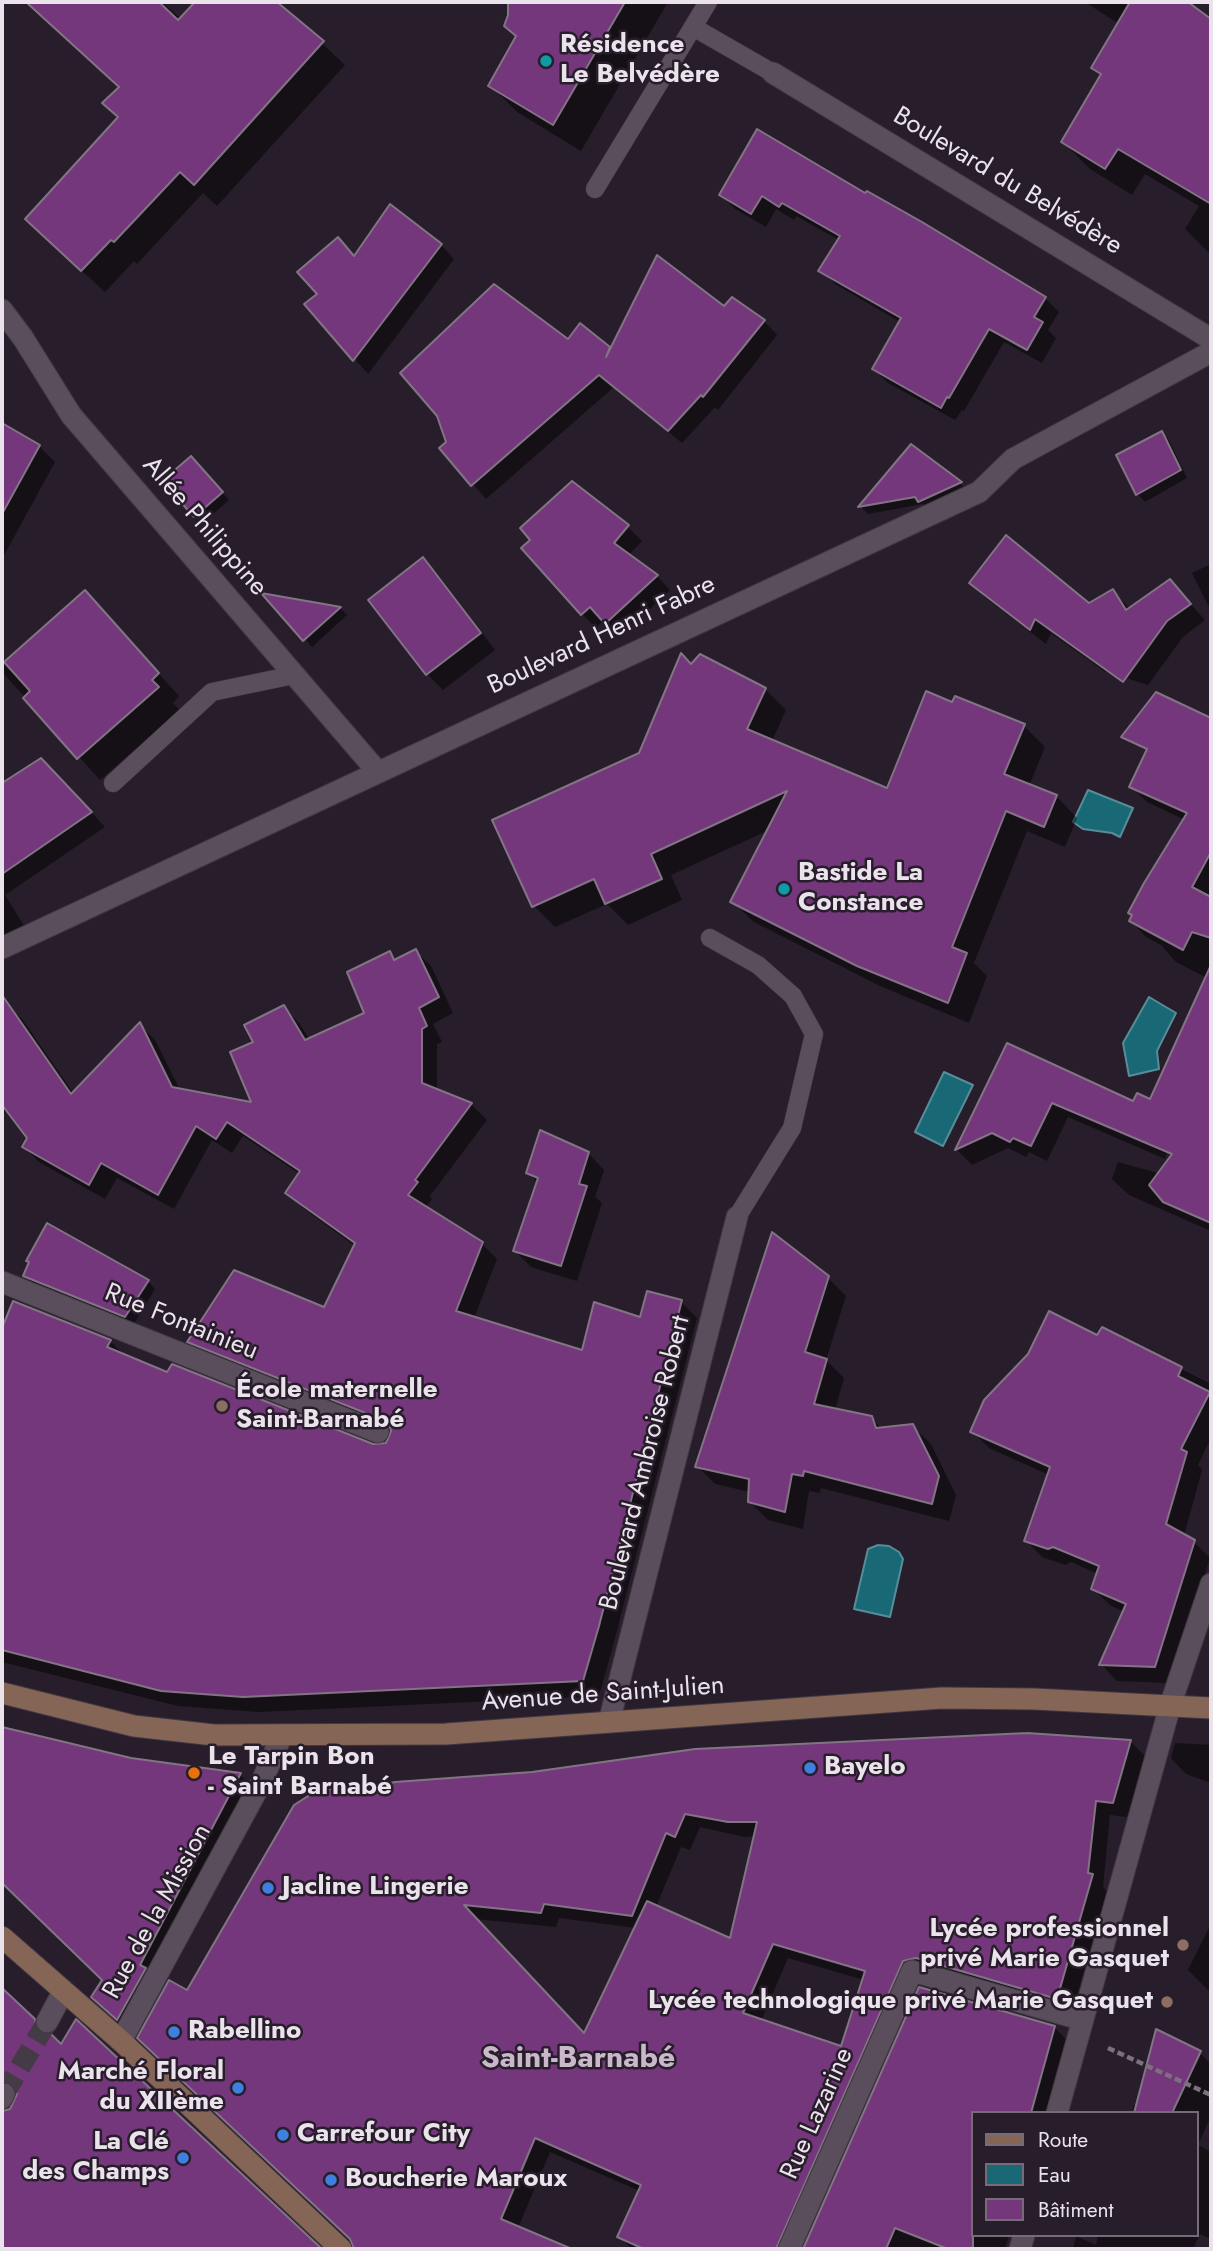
<!DOCTYPE html>
<html>
<head>
<meta charset="utf-8">
<style>
	body { margin:0 }
	#map { position:relative; width:1213px; height:2251px; overflow:hidden; background:#281d2a; font-family:Jost,sans-serif }
	canvas { display:block }
	.frame { position:absolute; inset:0; border:4px solid #ebe3ec; pointer-events:none }
	.legend { position:absolute; left:971px; top:2111px; width:228px; height:126px; box-sizing:border-box; background:#281d2a; border:2px solid #766c78; margin:0; padding:9px 12px; list-style:none; font-size:21px; color:#ebe3ec }
	.legend li { display:flex; align-items:center; gap:14px; height:35px }
	.legend b { width:35px; border:2px solid #766c78 }
</style>
</head>
<body>
<div id="map">
<canvas width="1213" height="2251"></canvas>
<div class="frame"></div>
<ul class="legend">
<li><b style="height:9px;background:#856555"></b>Route</li>
<li><b style="height:19px;background:#186876"></b>Eau</li>
<li><b style="height:19px;background:#74377c"></b>Bâtiment</li>
</ul>
</div>
<script>
const c = document.querySelector('canvas').getContext('2d');
c.lineJoin = 'round';
function fill(path, color) { c.fillStyle = color; c.fill(path, 'evenodd'); }
const poly = rows => new Path2D(rows.map(r => 'M' + r).join(''));
function strokePath(path, color, width, dash) { c.strokeStyle = color; c.lineWidth = width; c.lineCap = dash ? 'butt' : 'round'; c.setLineDash(dash || []); c.stroke(path); }
function write(font, color, halo, rows, align = 'center') {
  c.font = font + ' Jost,sans-serif'; c.lineWidth = 5; c.setLineDash([]); c.textBaseline = 'middle'; c.strokeStyle = halo; c.fillStyle = color; for (const [text, x, y, turn = 0] of rows) {
    c.save(); c.translate(x, y); c.rotate((+turn || 0) * Math.PI / 180); c.textAlign = isNaN(turn) ? turn : align; if (halo) c.strokeText(text, 0, 0); c.fillText(text, 0, 0); c.restore();
  }
}
const water = poly([
	[1088,790,1133,808,1120,837,1112,833,1083,829,1073,822,1088,790],
	[1149,997,1176,1013,1157,1051,1159,1069,1129,1076,1123,1043,1149,997],
	[944,1072,973,1085,943,1146,915,1132,944,1072],
	[878,1545,889,1546,899,1552,903,1559,890,1617,854,1609,868,1549,878,1545]
]);
const shadow = poly([
	[27,2,162,2,181,19,197,2,274,2,293,16,345,65,217,206,203,193,137,264,134,261,105,292,49,241,119,118,120,88],
	[510,2,668,2,581,151,517,112,490,85,517,37,506,26,510,16],
	[1085,2,1184,2,1211,20,1211,92,1206,100,1211,103,1211,255,1185,229,1199,206,1145,174,1132,195,1090,169,1063,142,1102,76,1093,67,1119,24],
	[757,132,1045,298,1059,312,1048,330,1056,338,1042,363,1004,342,964,411,962,410,955,420,888,383,874,369,900,322,835,284,821,270,839,240,796,216,794,220,776,209,766,227,735,209,721,195],
	[441,245,454,259,368,374,307,304,355,257],
	[725,308,764,321,777,335,718,410,715,407,682,443,614,387,486,499,441,448,569,341,609,348,611,351],
	[4,427,39,446,55,462,2,559,2,431],
	[1162,433,1169,440,1187,478,1145,502,1138,494,1118,455],
	[911,446,968,490,927,509,923,504,868,514,861,507],
	[198,466,229,500,203,523,195,516],
	[572,484,628,527,642,541,628,556,657,576,670,590,620,637,604,620,596,628,582,614,533,540],
	[423,560,439,576,495,650,443,690,427,674],
	[1211,564,1211,611,1192,573],
	[1170,581,1205,620,1183,637,1148,685,1104,671,1051,633,1046,644,987,599,971,583,1089,606,1113,591,1130,609],
	[85,592,179,696,173,703,180,710,100,780,2,672,2,667],
	[266,595,340,608,347,615,312,647],
	[691,666,765,689,786,710,772,741,888,790,953,705,1024,726,1045,747,1029,786,1056,796,1077,818,1065,847,1027,831,974,963,987,976,969,1023,880,986,754,922,732,901,769,830,671,875,682,900,628,925,607,904,555,927,534,906,641,754],
	[1155,735,1211,761,1211,1150,1169,1143,1165,1159,1068,1117,1047,1161,1029,1152,1026,1157,1008,1148,972,1165,957,1150,1008,1045,1147,1110,1207,978,1176,962,1161,945,1146,937,1131,921,1185,820,1147,802,1132,787],
	[56,774,105,827,5,895,30,935,2,949,2,807],
	[415,951,431,966,453,1013,433,1024,442,1042,437,1044,437,1091,472,1105,487,1120,430,1196,432,1199,425,1208,481,1243,497,1259,474,1318,583,1352,641,1319,681,1302,697,1318,614,1642,599,1696,259,1712,178,1706,2,1662,2,1332,14,1303,110,1341,126,1357,168,1374,373,1446,387,1444,392,1432,205,1357,189,1341,324,1309,355,1246,303,1208,288,1193,300,1174,243,1136,232,1153,212,1140,174,1209,117,1178,105,1199,39,1162,24,1147,29,1138,8,1111,2,1115,2,1007,6,1004,22,1019,74,1094,140,1025,155,1040,180,1090,254,1104,255,1043,283,1007,299,1023,310,1040,367,1014,389,953,397,961],
	[588,1153,604,1170,595,1197,602,1203,577,1281,531,1267,515,1251,538,1183,528,1173],
	[1118,1162,1211,1188,1211,1231,1129,1195,1112,1179],
	[31,1263,148,1281,155,1289,134,1324,33,1284,26,1276],
	[828,1278,846,1296,826,1360,844,1378,835,1410,871,1418,882,1429,912,1426,931,1444,956,1495,949,1521,821,1488,820,1493,809,1491,803,1529,768,1520,750,1502,750,1492,715,1484,697,1466],
	[1102,1329,1211,1384,1211,1438,1198,1465,1202,1470,1184,1536,1194,1542,1210,1558,1171,1683,1117,1681,1101,1664,1124,1612,1110,1605,1093,1589,1098,1574,1071,1562,1065,1565,1042,1557,1026,1540,1049,1475,989,1448,972,1431,1098,1338],
	[2,1729,130,1760,240,1775,253,1788,132,2032,107,2011,104,1980,2,1881],
	[1130,1741,1145,1756,1127,1817,1110,1815,1103,1887,1107,1891,1072,2013,918,1976,796,2249,632,2249,619,2237,640,2191,550,2152,518,2228,533,2234,548,2249,355,2249,355,2245,187,1993,358,1791],
	[700,1827,744,1837,755,1836,731,1940,656,1907,681,1847,690,1850],
	[559,1918,636,1928,585,2036,475,1919,556,1927],
	[788,1958,864,1980,842,2048,761,2021],
	[1175,1743,1211,1745,1211,1783,1186,1774,1171,1758],
	[1211,1924,1211,1993,1188,1970],
	[920,1989,1054,2027,1069,2042,1050,2113,973,2113,973,2235,1009,2235,1005,2249,805,2249],
	[2,1990,61,2046,77,2022,319,2249,2,2249],
	[18,2096,11,2110,4,2112,4,2108,11,2098],
	[1200,2053,1211,2064,1211,2116,1198,2145,1211,2152,1211,2239,1200,2234,1193,2249,1073,2249,1076,2236,1096,2245,1098,2235,1197,2235,1197,2113,1132,2113,1134,2105,1137,2107]
]);
const building = poly([
	[26,2,159,2,178,20,195,2,277,2,324,41,194,185,180,172,114,242,111,240,81,271,25,219,118,117,102,103,119,87,26,2],
	[508,2,625,2,553,125,488,86,516,36,504,26,508,15,508,2],
	[1130,2,1188,2,1211,19,1211,204,1118,149,1105,169,1061,142,1101,74,1091,68,1130,2],
	[757,129,865,193,867,191,922,222,1046,297,1034,317,1043,322,1027,350,989,329,949,398,947,397,941,408,872,369,901,318,818,271,840,236,782,203,779,207,762,196,751,214,719,195,757,129],
	[390,204,442,244,353,361,304,304,317,294,297,272,338,237,354,256,390,204],
	[657,255,724,306,732,297,765,320,703,397,701,395,668,431,599,375,471,486,439,448,446,442,437,416,400,373,494,284,568,339,580,323,610,347,606,357,657,255],
	[2,423,40,445,2,514,2,423],
	[1162,431,1181,470,1136,495,1116,455,1162,431],
	[911,444,962,482,918,502,915,497,858,507,911,444],
	[191,456,223,492,194,517,162,481,191,456],
	[572,481,629,525,614,543,658,575,605,624,590,607,581,615,521,548,530,540,520,528,572,481],
	[1006,535,1089,603,1113,589,1126,610,1170,579,1191,604,1167,621,1123,682,1035,619,1030,630,969,583,1006,535],
	[423,557,481,633,426,675,368,600,423,557],
	[85,590,159,673,152,680,159,687,77,759,23,698,30,691,4,662,85,590],
	[261,593,341,607,303,641,261,593],
	[681,653,691,664,700,654,766,688,747,729,887,788,926,691,952,702,955,696,1025,724,1004,774,1057,795,1044,827,1006,811,952,947,967,953,948,1003,857,966,730,902,787,791,651,854,662,879,605,904,594,879,532,907,492,820,639,753,681,653],
	[1156,692,1211,718,1211,852,1192,887,1211,897,1211,938,1192,932,1183,950,1129,921,1132,915,1128,913,1144,883,1187,813,1129,787,1147,749,1121,737,1156,692],
	[41,758,92,812,2,874,2,783,41,758],
	[416,949,439,997,419,1008,427,1026,422,1029,422,1083,472,1103,415,1180,418,1182,408,1195,483,1242,456,1311,582,1350,594,1302,640,1317,647,1291,682,1300,599,1626,583,1681,243,1697,161,1691,2,1650,2,1328,13,1301,111,1340,107,1347,167,1372,172,1364,373,1444,386,1443,391,1431,389,1424,383,1420,187,1342,234,1270,324,1307,355,1243,285,1193,300,1171,227,1122,216,1139,196,1126,158,1195,101,1163,89,1185,22,1147,27,1138,2,1105,2,995,71,1094,140,1022,172,1087,251,1102,230,1052,253,1042,244,1025,284,1005,305,1040,364,1013,347,972,390,951,394,960,416,949],
	[1211,965,1211,1223,1163,1202,1149,1185,1172,1154,1052,1103,1031,1146,1013,1138,1010,1142,992,1133,955,1150,1007,1043,1133,1101,1137,1093,1150,1099,1211,965],
	[540,1130,589,1152,579,1184,587,1186,561,1266,513,1251,538,1178,526,1173,540,1130],
	[47,1223,149,1280,125,1317,23,1276,29,1262,26,1261,47,1223],
	[772,1232,829,1276,805,1352,827,1359,814,1404,872,1416,876,1428,913,1424,939,1476,932,1504,804,1471,803,1476,792,1474,785,1512,748,1502,749,1479,695,1467,772,1232],
	[1049,1311,1097,1335,1102,1327,1182,1367,1178,1376,1210,1392,1181,1449,1187,1452,1166,1524,1195,1540,1155,1667,1099,1665,1126,1604,1091,1589,1099,1566,1053,1547,1048,1549,1024,1541,1050,1467,970,1432,984,1400,1028,1354,1049,1311],
	[2,1727,131,1758,241,1773,140,1965,146,1968,117,2020,91,1997,102,1980,2,1883,2,1727],
	[1027,1733,1131,1740,1113,1803,1096,1801,1088,1873,1093,1874,1057,1999,916,1958,903,1961,776,2249,644,2249,617,2237,641,2185,535,2138,501,2219,572,2249,354,2249,350,2239,137,2038,169,1980,187,1990,294,1805,319,1789,358,1789,395,1782,532,1772,695,1749,1027,1733],
	[685,1814,728,1822,757,1822,730,1938,647,1901,584,2033,464,1905,541,1913,544,1904,632,1916,666,1833,675,1837,685,1814],
	[773,1944,865,1971,841,2046,743,2013,773,1944],
	[919,1987,1055,2026,1031,2113,973,2113,973,2249,948,2249,895,2228,886,2249,803,2249,919,1987],
	[2,1988,35,2019,36,2029,41,2034,51,2034,61,2044,76,2019,322,2249,2,2249,2,2111,10,2109,17,2094,15,2087,10,2083,2,2081,2,1988],
	[1156,2029,1201,2051,1172,2113,1134,2113,1156,2029]
]);
const streetTunnel = poly([
	[4,2094,47,2022]
]);
const path = poly([
	[1108,2048,1211,2095]
]);
const lane = poly([
	[693,27,773,73],
	[595,189,708,2],
	[113,783,212,692,294,675],
	[710,938,758,965,793,996,814,1034,792,1128,737,1217]
]);
const street = poly([
	[773,73,1211,339],
	[2,310,23,338,71,415,377,771],
	[2,948,979,492,1013,459,1211,352],
	[2,1282,378,1432],
	[609,1722,737,1217],
	[47,2022,63,1992],
	[121,2041,262,1781,282,1735],
	[2,2098,4,2094],
	[1057,2113,1170,1706,1211,1584],
	[789,2249,912,1971,1083,2020],
	[1020,2249,1024,2235]
]);
const secondary = poly([
	[2,1693,134,1726,214,1735,446,1734,942,1698,1034,1699,1211,1708],
	[2,1937,121,2041,341,2249]
]);
const markers = [
	[546,61,7,"#0f9aa8"],
	[784,889,7,"#0f9aa8"],
	[222,1406,7,"#8d6e63"],
	[810,1768,7,"#3f7fe0"],
	[194,1773,7,"#e8710a"],
	[268,1888,7,"#3f7fe0"],
	[1183,1945,7,"#8d6e63"],
	[1167,2002,7,"#8d6e63"],
	[174,2032,7,"#3f7fe0"],
	[238,2088,7,"#3f7fe0"],
	[283,2135,7,"#3f7fe0"],
	[183,2158,7,"#3f7fe0"],
	[331,2180,7,"#3f7fe0"]
];
const poiNames = [
	["Résidence",560,46],
	["Le Belvédère",560,76],
	["Bastide La",798,874],
	["Constance",798,904],
	["École maternelle",236,1391],
	["Saint-Barnabé",236,1421],
	["Le Tarpin Bon",208,1758],
	["- Saint Barnabé",208,1788],
	["Bayelo",824,1768],
	["Jacline Lingerie",282,1888],
	["Lycée professionnel",1169,1930,"right"],
	["privé Marie Gasquet",1169,1960,"right"],
	["Lycée technologique privé Marie Gasquet",1153,2002,"right"],
	["Rabellino",188,2032],
	["Marché Floral",224,2073,"right"],
	["du XIIème",224,2103,"right"],
	["Carrefour City",297,2135],
	["La Clé",169,2143,"right"],
	["des Champs",169,2173,"right"],
	["Boucherie Maroux",345,2180]
];
const streetNames = [
	["Boulevard du Belvédère",1007,182,31],
	["Allée Philippine",204,527,49],
	["Boulevard Henri Fabre",602,636,-25],
	["Rue Fontainieu",181,1323,22],
	["Boulevard Ambroise Robert",646,1463,-76],
	["Avenue de Saint-Julien",603,1695,-4],
	["Rue de la Mission",158,1912,-61],
	["Rue Lazarine",818,2114,-66]
];
const quarterNames = [
	["Saint-Barnabé",578,2060]
];
fill(water, '#186876');
strokePath(water, '#578d99', 2);
fill(shadow, '#0007');
fill(building, '#74377c');
strokePath(building, '#827484', 2);
strokePath(streetTunnel, '#453b47', 21, [21, 10]);
strokePath(lane, '#413742', 19);
strokePath(street, '#413742', 23);
strokePath(secondary, '#413742', 23);
strokePath(path, '#7b717d', 4.5, [7, 3.5]);
strokePath(lane, '#5a4d5c', 18);
strokePath(street, '#5a4d5c', 21);
strokePath(secondary, '#856555', 21);
for (const [x, y, r, color] of markers) { const dot = new Path2D(); dot.arc(x, y, r, 0, 2 * Math.PI); c.fillStyle = color; c.fill(dot); strokePath(dot, '#281d2a', 2.5); }
write('bold 26px', '#ebe3ec', '#281d2a', poiNames, 'left');
write('26px', '#ebe3ec', '#281d2a', streetNames);
write('bold 30px', '#c8b8ca', '#281d2a', quarterNames);
</script>
</body>
</html>
